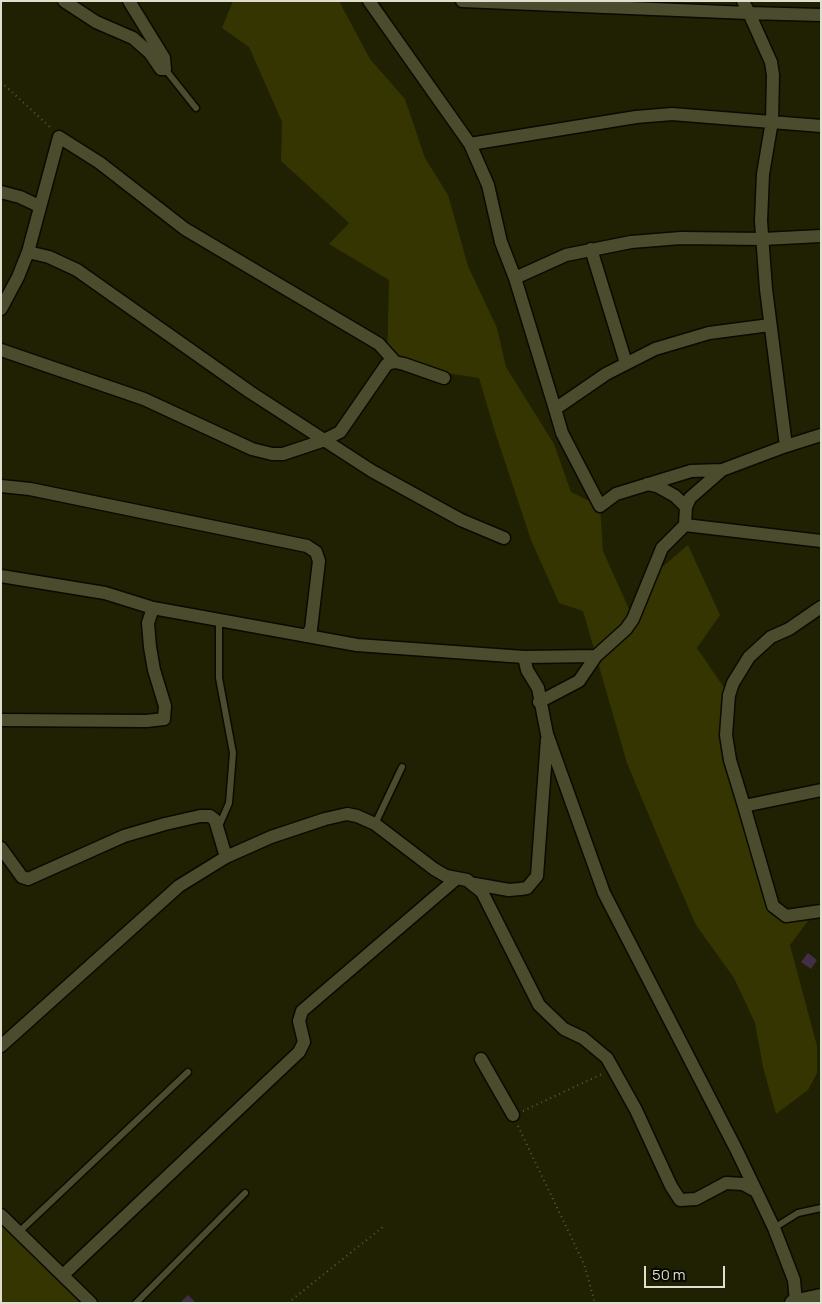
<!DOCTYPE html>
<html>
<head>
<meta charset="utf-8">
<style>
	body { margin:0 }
	#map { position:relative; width:822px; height:1304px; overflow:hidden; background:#202003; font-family:Manrope,sans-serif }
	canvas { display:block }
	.frame { position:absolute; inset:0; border:2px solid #dedfce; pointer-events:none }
	.scale { position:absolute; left:644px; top:1266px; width:81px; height:22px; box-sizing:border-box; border:2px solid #dedfce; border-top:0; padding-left:6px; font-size:15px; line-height:18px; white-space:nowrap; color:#dedfce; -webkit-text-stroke:4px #090901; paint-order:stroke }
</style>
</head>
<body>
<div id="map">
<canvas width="822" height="1304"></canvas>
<div class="frame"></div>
<div class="scale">50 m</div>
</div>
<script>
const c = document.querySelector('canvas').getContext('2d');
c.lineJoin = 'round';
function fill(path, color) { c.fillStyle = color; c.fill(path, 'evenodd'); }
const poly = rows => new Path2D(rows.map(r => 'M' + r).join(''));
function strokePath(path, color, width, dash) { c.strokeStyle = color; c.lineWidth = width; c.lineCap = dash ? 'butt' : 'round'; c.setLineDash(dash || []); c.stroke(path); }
const green = poly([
	[233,1,339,1,370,59,405,99,425,158,448,195,468,266,497,328,506,367,554,444,571,492,600,506,603,551,633,618,648,579,688,545,720,615,697,648,729,695,726,735,779,912,814,913,790,945,817,1046,817,1073,808,1090,776,1114,763,1067,755,1023,734,978,696,925,668,861,627,763,583,611,559,603,531,540,495,432,479,378,387,364,389,280,329,244,349,223,281,161,282,122,249,47,222,28],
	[1,1222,82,1303,1,1303]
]);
const building = poly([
	[808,953,817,960,811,969,801,962],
	[188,1295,196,1303,180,1303]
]);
const path = poly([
	[1,82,51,128],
	[523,1111,602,1074],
	[518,1126,584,1264,595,1303],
	[288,1303,384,1226]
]);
const service = poly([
	[165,69,196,108],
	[219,620,219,678,233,753,229,803,219,826],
	[375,824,402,767],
	[774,1228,798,1213,821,1208],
	[20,1231,188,1072],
	[136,1303,245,1193]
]);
const minor = poly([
	[64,1,96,22,133,38,150,53,161,69,165,69,164,58,129,1],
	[369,1,470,144,488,185,501,242,515,278],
	[462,1,749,13,771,62,773,75,772,121,763,174,761,221,766,289,786,446,821,435],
	[743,1,749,13,821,15],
	[470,144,636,117,672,114,821,126],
	[1,192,20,197,39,206],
	[591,249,626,363],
	[28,252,49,257,77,270,250,392,372,471,461,520,504,538],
	[1,309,18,277,28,252,59,137,100,163,185,229,379,344,395,362],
	[770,325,709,333,655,349,606,374,555,409,562,433,600,506,616,494,691,471,722,470,786,446],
	[1,350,144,399,252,449,272,454,283,454,322,441,340,432,387,364,395,362,404,364,444,378],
	[555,409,515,278,566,255,631,242,681,238,763,239,821,236],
	[647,484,657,486,675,496,686,507],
	[1,486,30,489,307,546,316,552,319,561,311,629,306,636],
	[685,525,821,541],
	[1,576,105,593,153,608],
	[821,607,789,629,771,637,749,657,733,683,729,695,726,735,730,760,744,806,821,790],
	[524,657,527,670,538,688,547,734,604,893,736,1149,774,1228,794,1280,796,1302],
	[539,702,579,681,596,656,626,629,633,619,662,548,685,525,686,507,690,498,722,470],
	[1,720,146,721,164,719,165,706,154,670,150,647,148,623,153,608,357,645,524,657,596,656],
	[744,806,773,906,786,916,821,911],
	[1,848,22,877,28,879,124,836,165,824,200,816,210,816,215,820,226,857],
	[475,884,509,890,520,889,527,888,537,876,547,739],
	[1,1046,179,886,226,857,271,837,325,819,347,814,357,816,375,824,434,869,446,876,467,880,482,892,539,1005,564,1029,583,1038,607,1058,636,1110,671,1186,680,1200,696,1199,726,1183,743,1184,754,1190],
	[481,1059,513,1115],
	[1,1215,91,1303],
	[63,1275,299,1052,304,1042,299,1021,302,1011,456,879]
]);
const tertiary = poly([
	[793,1303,821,1297]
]);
fill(green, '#343500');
fill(building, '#422f47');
strokePath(service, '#0a0a00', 9);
strokePath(minor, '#0a0a00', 15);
strokePath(tertiary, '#0a0a00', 19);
strokePath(path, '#5a5a41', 2, [1, 4]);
strokePath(service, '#4b4c2e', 6);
strokePath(minor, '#4b4c2e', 12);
strokePath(tertiary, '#4b4c2e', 16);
</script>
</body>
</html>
